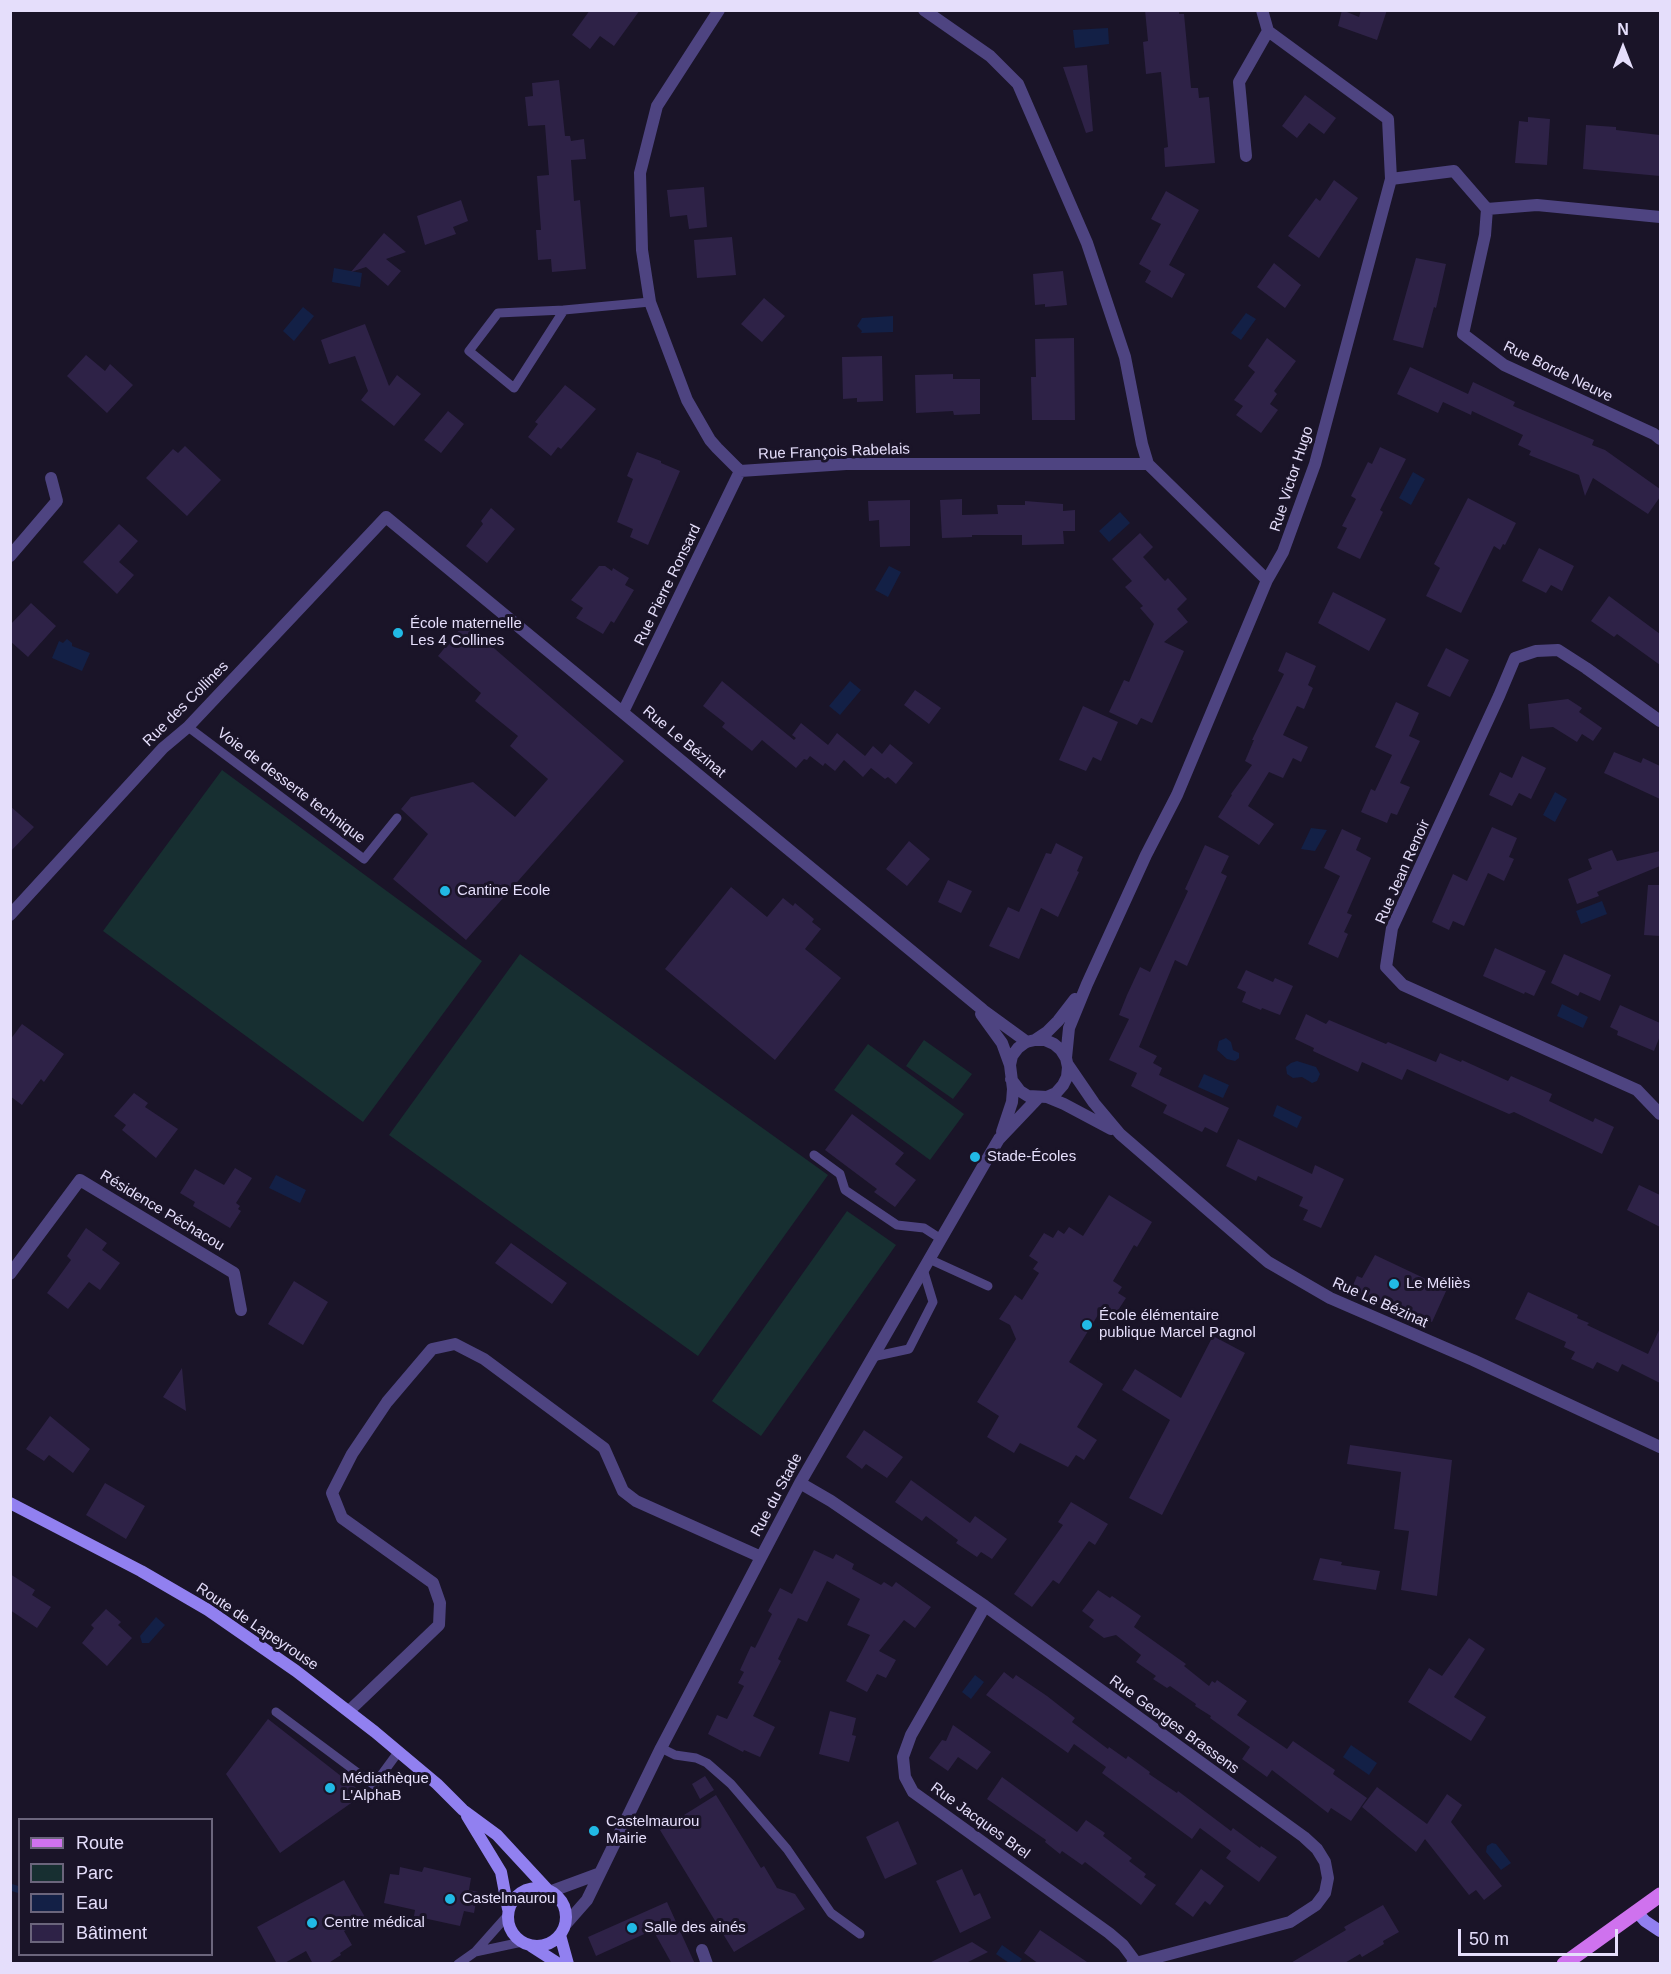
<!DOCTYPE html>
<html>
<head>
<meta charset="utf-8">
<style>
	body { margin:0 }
	#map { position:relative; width:1671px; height:1974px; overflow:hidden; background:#1a1428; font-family:Helvetica,sans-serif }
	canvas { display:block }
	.frame { position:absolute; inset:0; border:12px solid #e5defb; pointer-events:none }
	.legend { position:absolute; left:18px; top:1818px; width:195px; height:138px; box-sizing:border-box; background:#1a1428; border:2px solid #6b657c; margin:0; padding:8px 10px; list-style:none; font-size:18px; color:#e5defb }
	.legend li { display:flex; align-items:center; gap:12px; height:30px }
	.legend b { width:30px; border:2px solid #6b657c }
	.north { position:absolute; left:1593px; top:18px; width:60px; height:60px; -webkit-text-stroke:4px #1a1428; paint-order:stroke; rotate:0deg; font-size:16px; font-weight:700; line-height:24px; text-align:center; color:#e5defb }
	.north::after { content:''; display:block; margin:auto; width:21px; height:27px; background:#e5defb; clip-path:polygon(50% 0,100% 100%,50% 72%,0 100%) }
	.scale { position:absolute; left:1458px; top:1929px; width:160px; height:27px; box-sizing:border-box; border:3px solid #e5defb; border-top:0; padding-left:8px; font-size:18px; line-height:21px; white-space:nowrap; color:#e5defb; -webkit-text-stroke:4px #1a1428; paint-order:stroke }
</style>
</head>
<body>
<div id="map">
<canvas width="1671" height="1974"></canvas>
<div class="frame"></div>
<ul class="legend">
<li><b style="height:8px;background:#cf72ee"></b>Route</li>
<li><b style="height:16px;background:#172f31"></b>Parc</li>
<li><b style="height:16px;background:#132046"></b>Eau</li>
<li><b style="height:16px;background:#2e2247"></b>Bâtiment</li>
</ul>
<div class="north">N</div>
<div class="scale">50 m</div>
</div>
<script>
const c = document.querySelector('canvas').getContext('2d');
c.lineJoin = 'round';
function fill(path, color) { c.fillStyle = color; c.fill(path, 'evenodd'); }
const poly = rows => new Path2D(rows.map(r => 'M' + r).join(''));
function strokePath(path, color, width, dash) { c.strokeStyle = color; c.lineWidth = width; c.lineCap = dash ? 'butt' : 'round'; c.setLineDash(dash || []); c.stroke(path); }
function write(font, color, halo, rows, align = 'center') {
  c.font = font + ' Helvetica,sans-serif'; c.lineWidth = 6; c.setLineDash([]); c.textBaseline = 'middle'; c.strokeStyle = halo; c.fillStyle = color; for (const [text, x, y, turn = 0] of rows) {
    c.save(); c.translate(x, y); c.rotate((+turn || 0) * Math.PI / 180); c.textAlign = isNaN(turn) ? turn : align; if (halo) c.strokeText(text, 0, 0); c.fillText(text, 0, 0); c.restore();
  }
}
const green = poly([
	[222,770,482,961,363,1122,103,931],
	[520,954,828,1175,698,1356,389,1135],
	[924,1040,972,1074,953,1099,906,1066],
	[868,1044,964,1114,930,1160,834,1090],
	[847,1211,896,1245,761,1436,712,1401]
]);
const water = poly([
	[1108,28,1109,44,1075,48,1073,30],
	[334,268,362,273,360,287,332,282],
	[303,307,314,316,294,341,283,331],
	[1246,313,1256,319,1241,340,1231,333],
	[893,316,893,332,861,333,862,331,857,326,862,318],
	[1413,472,1425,479,1411,505,1399,498],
	[1120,512,1130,523,1109,542,1099,531],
	[889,566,901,572,888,597,875,590],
	[67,639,72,643,72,646,90,653,82,671,52,658,59,641,63,643],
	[850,681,861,690,840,715,829,706],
	[1555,792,1567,799,1555,822,1543,815],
	[1311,828,1327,830,1315,851,1301,849],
	[1602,901,1607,914,1581,924,1576,911],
	[1562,1004,1588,1017,1583,1028,1557,1016],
	[1226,1038,1231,1042,1233,1050,1239,1053,1239,1058,1235,1061,1227,1059,1217,1050,1219,1041],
	[1297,1061,1316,1067,1320,1074,1317,1081,1312,1083,1302,1077,1293,1078,1287,1074,1286,1067,1291,1063],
	[1204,1074,1229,1085,1223,1098,1198,1087],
	[1277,1105,1302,1117,1297,1128,1273,1116],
	[276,1175,306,1190,300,1203,269,1188],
	[156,1617,165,1625,149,1643,142,1643,140,1636],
	[975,1675,984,1682,971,1699,962,1692],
	[1351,1745,1377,1763,1369,1775,1343,1757],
	[1492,1843,1496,1844,1511,1863,1501,1870,1486,1852,1487,1846],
	[1002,1945,1022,1959,1019,1963,1009,1963,996,1954]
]);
const stream = poly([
	[10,1887,20,1890]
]);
const building = poly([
	[590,10,640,10,614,46,600,36,590,49,572,35],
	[1145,10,1179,10,1179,14,1184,14,1191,88,1198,88,1199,98,1209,97,1215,163,1165,167,1164,148,1168,147,1161,72,1146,74,1143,42,1148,41],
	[1342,10,1359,17,1361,10,1387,10,1377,40,1338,26],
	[1087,65,1093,131,1086,133,1063,67],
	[559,80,565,136,570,136,571,141,584,139,586,159,571,160,574,201,580,200,586,269,552,272,551,259,538,260,536,230,541,230,537,176,549,175,545,125,528,126,525,97,533,96,532,83],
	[1305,95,1336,118,1324,134,1309,123,1297,138,1282,126],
	[1528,117,1550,119,1547,165,1515,163,1519,121,1528,122],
	[1586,125,1616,127,1616,130,1660,135,1660,176,1583,169],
	[1334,180,1358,198,1319,258,1288,236,1316,198,1320,201],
	[704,187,707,227,689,229,687,215,670,217,667,190],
	[1166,191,1199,210,1169,265,1185,274,1172,298,1145,282,1151,271,1139,264,1161,224,1151,219],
	[461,200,468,221,453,227,456,234,425,245,417,216],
	[384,233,406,252,386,259,401,271,388,286,366,267,351,272],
	[732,237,736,275,697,278,694,240],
	[1416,258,1446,264,1436,308,1434,307,1423,348,1393,340],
	[1274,263,1301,285,1285,308,1257,287],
	[1063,271,1067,305,1045,307,1045,304,1035,305,1033,274],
	[764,298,785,316,762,342,741,324],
	[365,324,389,386,397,375,421,394,394,426,361,400,368,391,355,356,329,364,321,340],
	[1074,338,1075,420,1032,420,1031,377,1036,377,1035,339],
	[1267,338,1296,361,1274,391,1277,394,1270,404,1278,410,1261,433,1236,415,1243,406,1234,400,1255,372,1248,366],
	[86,355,105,371,110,364,133,385,107,413,67,376],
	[882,356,883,401,857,402,857,398,843,399,842,357],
	[1410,367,1468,394,1473,382,1515,402,1513,406,1594,440,1592,445,1605,450,1660,489,1660,497,1648,514,1593,478,1585,496,1579,475,1529,455,1531,451,1518,445,1523,435,1472,411,1471,415,1443,402,1438,413,1397,394],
	[953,374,953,379,980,379,980,414,954,415,953,411,916,413,915,375],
	[565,385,596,409,561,449,558,447,551,456,528,437,538,424,535,422],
	[448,411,464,424,441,453,424,440],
	[185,446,221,480,187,516,146,478,173,449,178,453],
	[1380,447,1406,459,1380,510,1383,512,1360,559,1337,548,1347,528,1342,526,1356,499,1351,496,1368,462,1372,464],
	[637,452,661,461,661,463,680,471,648,545,630,537,633,529,617,522,633,479,627,476],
	[1468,498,1516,523,1505,545,1503,544,1500,550,1494,546,1461,613,1426,596,1440,568,1434,564],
	[962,499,962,515,998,514,997,505,1025,505,1025,501,1063,504,1063,511,1075,510,1075,531,1063,531,1064,544,1022,545,1022,535,972,535,972,537,942,538,940,500],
	[910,500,910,546,880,547,879,520,869,521,868,501],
	[491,508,515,529,487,563,466,546,483,524,481,521],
	[119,524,138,541,119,562,134,575,117,594,83,562],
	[1140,533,1153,547,1143,557,1165,581,1168,578,1187,599,1177,609,1188,622,1164,642,1184,651,1152,723,1141,718,1137,725,1109,712,1124,680,1129,682,1154,624,1140,608,1143,606,1125,587,1132,581,1112,559],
	[1539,548,1574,566,1562,591,1551,585,1546,593,1522,581],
	[599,566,605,566,612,571,613,568,629,578,625,585,634,590,614,623,611,621,603,634,576,618,583,608,571,600],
	[1333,592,1386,619,1369,651,1318,623],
	[1609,596,1660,634,1660,665,1617,634,1614,637,1591,621],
	[31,603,56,626,28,657,10,641,10,625],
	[465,623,624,761,466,940,393,879,428,834,401,809,411,797,473,782,515,817,548,779,510,746,518,736,475,701,481,693,438,656],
	[1446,648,1469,660,1450,697,1427,686],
	[1286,652,1316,666,1308,685,1313,688,1304,709,1297,706,1283,735,1308,747,1301,762,1293,758,1283,778,1269,772,1248,806,1274,824,1259,845,1218,817,1232,795,1231,794,1252,765,1245,761,1254,740,1252,740,1284,674,1278,671],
	[722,681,794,740,796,738,792,735,801,723,828,745,837,733,865,756,873,746,882,754,890,744,913,763,896,784,888,777,885,779,871,768,863,777,844,760,835,771,825,763,823,766,810,756,807,760,804,759,796,768,762,740,752,751,722,727,725,723,703,706],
	[915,690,941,708,929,724,904,705],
	[1568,699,1582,708,1579,712,1602,728,1593,741,1582,734,1577,742,1553,727,1530,729,1528,704],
	[1396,702,1419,713,1409,736,1420,741,1400,783,1410,787,1397,815,1391,813,1387,823,1361,812,1371,789,1375,791,1392,755,1375,747],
	[1083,706,1118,722,1101,761,1093,757,1086,771,1059,760],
	[1614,752,1641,763,1643,758,1660,766,1660,799,1604,773],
	[1522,756,1546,768,1531,799,1519,793,1512,806,1489,795,1500,772,1512,778],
	[10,806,34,827,10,852],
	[1492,827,1517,838,1509,857,1514,859,1504,881,1488,873,1464,926,1453,921,1449,930,1432,922,1453,874,1467,881],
	[1342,829,1361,838,1356,850,1371,858,1347,913,1352,915,1344,932,1348,934,1338,958,1308,944,1340,876,1324,868],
	[909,841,930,859,907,886,886,869],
	[1056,843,1083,857,1077,871,1079,872,1058,917,1041,908,1019,959,989,946,1008,907,1019,912,1046,853,1051,854],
	[1205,845,1229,856,1221,873,1227,876,1187,966,1175,960,1139,1047,1157,1056,1153,1063,1162,1068,1159,1075,1229,1108,1217,1133,1205,1127,1202,1132,1163,1113,1167,1105,1131,1086,1137,1073,1109,1060,1129,1019,1119,1015,1127,995,1140,967,1150,972,1188,891,1185,889],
	[1612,850,1617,861,1660,851,1660,866,1597,892,1599,896,1577,904,1568,879,1592,869,1588,859],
	[948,880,972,891,961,913,938,902],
	[1648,885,1660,885,1660,936,1644,935],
	[731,887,767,917,783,898,793,906,795,903,814,919,812,922,821,929,805,949,841,978,775,1060,665,969],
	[1495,948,1546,971,1534,996,1525,992,1524,994,1483,976],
	[1564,954,1611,975,1600,1001,1580,992,1578,996,1551,983],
	[1246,970,1273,982,1275,978,1293,986,1280,1015,1262,1008,1261,1010,1242,1002,1246,992,1237,988],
	[1620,1005,1660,1023,1660,1036,1654,1051,1617,1035,1618,1031,1610,1027],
	[1306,1014,1326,1024,1329,1020,1386,1044,1388,1042,1436,1062,1440,1053,1461,1062,1462,1060,1508,1081,1511,1076,1552,1094,1549,1101,1593,1122,1595,1118,1614,1127,1602,1154,1514,1112,1509,1114,1407,1069,1402,1080,1362,1062,1358,1072,1313,1051,1314,1048,1295,1039],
	[22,1024,64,1054,44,1082,41,1079,22,1105,10,1096,10,1040],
	[134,1093,148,1103,145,1107,178,1129,156,1158,122,1130,126,1125,114,1116],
	[852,1114,904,1153,895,1164,916,1180,895,1207,874,1192,877,1189,825,1150],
	[1238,1139,1312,1174,1315,1165,1344,1179,1321,1228,1303,1220,1308,1210,1299,1206,1303,1197,1258,1176,1256,1181,1226,1166],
	[235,1168,252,1178,236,1203,240,1206,238,1209,241,1211,230,1228,193,1206,195,1202,180,1193,195,1169,224,1185],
	[1639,1185,1660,1195,1660,1227,1627,1210],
	[1109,1195,1152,1222,1137,1247,1134,1245,1113,1281,1122,1287,1118,1293,1126,1298,1113,1318,1101,1310,1069,1362,1103,1384,1077,1427,1097,1440,1084,1460,1076,1455,1068,1467,1020,1443,1014,1453,987,1437,999,1416,977,1402,1016,1339,1010,1325,999,1319,1015,1295,1022,1300,1039,1273,1033,1269,1038,1262,1029,1256,1044,1233,1053,1238,1058,1230,1064,1234,1069,1227,1083,1236],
	[86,1228,107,1243,102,1250,120,1263,100,1290,89,1282,68,1309,47,1293,71,1260,67,1256],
	[511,1243,567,1283,552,1304,495,1263],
	[1375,1255,1447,1289,1432,1322,1409,1311,1406,1317,1350,1292,1357,1276,1362,1278],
	[294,1281,328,1302,303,1345,268,1324],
	[1528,1292,1578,1315,1577,1318,1589,1323,1587,1325,1648,1354,1660,1328,1660,1383,1622,1364,1618,1372,1597,1362,1593,1369,1571,1359,1575,1352,1564,1347,1566,1342,1515,1319],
	[1213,1336,1245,1353,1162,1515,1129,1498,1170,1420,1122,1390,1135,1369,1181,1398],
	[182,1368,186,1411,163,1397],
	[50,1416,90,1449,73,1473,49,1455,44,1461,26,1449],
	[864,1430,903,1457,887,1478,866,1464,862,1469,846,1457],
	[1350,1445,1452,1460,1437,1596,1401,1590,1409,1531,1394,1529,1401,1472,1347,1464],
	[911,1480,970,1523,975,1516,1007,1539,992,1559,981,1552,977,1557,956,1543,958,1540,926,1516,922,1521,895,1502],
	[105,1483,145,1506,126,1539,86,1515],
	[1071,1502,1108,1524,1095,1545,1089,1541,1059,1584,1053,1580,1032,1607,1014,1594,1063,1525,1058,1522],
	[814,1550,833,1559,836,1554,854,1564,852,1569,881,1585,884,1582,892,1587,896,1582,931,1607,915,1628,904,1620,879,1651,896,1660,886,1678,877,1674,867,1692,846,1681,870,1635,847,1625,860,1599,827,1581,807,1622,798,1618,778,1659,781,1661,753,1716,775,1727,760,1757,744,1750,743,1752,708,1734,717,1715,727,1719,744,1686,738,1683,744,1672,740,1670,751,1646,755,1648,772,1614,768,1611,780,1588,792,1594],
	[1320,1558,1342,1562,1341,1565,1380,1571,1376,1590,1313,1580],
	[10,1574,35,1590,32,1595,51,1607,37,1628,10,1610],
	[1098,1590,1110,1598,1112,1596,1141,1616,1134,1627,1186,1664,1184,1666,1209,1686,1212,1681,1215,1683,1217,1680,1247,1701,1237,1715,1287,1749,1293,1741,1335,1770,1333,1774,1367,1798,1351,1821,1331,1808,1328,1813,1272,1770,1267,1777,1242,1759,1250,1747,1210,1718,1211,1716,1195,1706,1196,1704,1170,1686,1167,1688,1153,1679,1156,1676,1136,1662,1141,1655,1116,1635,1104,1638,1089,1627,1094,1620,1082,1611],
	[106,1609,121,1622,118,1625,132,1638,107,1666,82,1643,94,1628,91,1625],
	[1469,1638,1485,1649,1454,1697,1486,1717,1471,1741,1408,1702,1429,1668,1442,1676],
	[1004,1672,1013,1679,1016,1675,1047,1696,1075,1718,1072,1722,1108,1749,1109,1747,1126,1759,1128,1756,1150,1772,1149,1774,1177,1793,1178,1791,1231,1831,1233,1828,1260,1848,1261,1846,1277,1857,1259,1882,1226,1858,1231,1851,1200,1828,1192,1839,1102,1773,1106,1767,1074,1744,1068,1753,986,1695],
	[830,1711,856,1718,852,1735,856,1736,849,1762,819,1754],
	[268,1719,364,1794,280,1853,226,1774],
	[953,1725,991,1752,977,1770,958,1757,948,1771,929,1758,942,1740,946,1741],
	[705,1776,714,1790,700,1799,692,1784],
	[1002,1777,1077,1832,1086,1820,1105,1833,1103,1836,1132,1858,1129,1861,1146,1874,1144,1877,1156,1885,1141,1905,1085,1862,1082,1865,1062,1851,1060,1854,1045,1842,1046,1840,987,1799],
	[1377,1787,1427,1824,1447,1794,1462,1805,1451,1822,1502,1886,1484,1900,1476,1890,1469,1895,1425,1839,1416,1852,1362,1807],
	[716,1795,761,1868,764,1866,777,1888,795,1894,805,1909,734,1952,660,1830],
	[898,1821,917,1864,885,1879,866,1837],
	[400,1867,422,1872,424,1867,471,1878,469,1890,478,1892,474,1913,464,1911,460,1926,414,1916,415,1910,384,1903,390,1874,399,1875],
	[962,1869,974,1896,980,1893,991,1918,960,1933,936,1881],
	[1201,1869,1224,1886,1210,1905,1205,1901,1193,1917,1175,1904],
	[344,1880,366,1919,344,1931,352,1945,340,1953,341,1955,327,1964,313,1964,306,1951,283,1964,277,1964,257,1927],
	[667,1902,695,1964,672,1964,653,1930,596,1956,588,1937],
	[1383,1905,1399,1932,1383,1941,1384,1944,1362,1957,1360,1954,1343,1964,1289,1964,1346,1930,1344,1927],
	[1040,1930,1062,1945,1090,1964,1039,1964,1024,1953],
	[972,1942,988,1952,964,1964,927,1964]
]);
const lane = poly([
	[564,310,514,388,469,351,498,313,564,310,650,302],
	[188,727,364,859,397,818],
	[814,1155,840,1174,845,1190,897,1225,924,1228,941,1239],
	[929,1259,988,1286],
	[872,1357,909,1349,933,1302,923,1269],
	[276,1712,374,1785,399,1751],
	[661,1748,675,1755,696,1758,707,1763,731,1784,787,1849,831,1913,860,1934],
	[475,1952,522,1942],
	[458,1964,475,1952,507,1916]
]);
const street = poly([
	[719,10,657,106,640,173,642,250,650,302,687,400,710,440,717,448,740,471,846,464,1148,464],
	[924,10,990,56,1018,84,1087,243,1125,357,1142,444,1148,464,1267,580],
	[1246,156,1239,82,1268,31],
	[1391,179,1454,171,1487,209,1485,235,1463,334,1504,365,1654,434,1660,439],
	[1487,209,1537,205,1660,217],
	[10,556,57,501,51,478],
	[623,712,740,471],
	[1660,721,1586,668,1558,650,1536,651,1515,658,1499,696,1392,928,1386,967,1403,985,1637,1090,1660,1114],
	[10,915,163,748,188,727,386,517,983,1010,1027,1042],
	[981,1014,1002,1043,1010,1065],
	[1035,1040,1047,1032,1058,1021,1075,999],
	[1066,1058,1069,1028,1087,984,1146,855,1177,795,1267,580,1283,552,1315,464,1391,179,1388,119,1268,31,1262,10],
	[1068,1065,1094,1103,1120,1134,1268,1262,1330,1298,1473,1360,1660,1447],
	[1047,1097,1064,1104,1111,1129],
	[1002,1132,1012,1102,1013,1089,1010,1065,1012,1056,1018,1048,1026,1042,1035,1040,1045,1040,1054,1044,1061,1050,1066,1058,1068,1067,1067,1077,1063,1085,1056,1093,1047,1097,1028,1096,1020,1091,1011,1079],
	[10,1274,80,1180,234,1273,241,1310],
	[800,1483,831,1501,985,1606,1304,1837,1317,1849,1325,1862,1328,1878,1325,1893,1316,1905,1290,1922,1132,1964],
	[985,1606,911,1735,903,1757,905,1777,913,1792,1109,1933,1123,1945,1135,1961],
	[349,1711,439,1625,440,1603,433,1583,342,1518,332,1493,352,1454,387,1402,432,1349,455,1344,484,1359,604,1448,623,1491,636,1501,761,1557],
	[552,1891,598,1874],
	[565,1925,587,1900,661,1748,800,1483,986,1161,999,1139,1038,1098],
	[702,1950,707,1964]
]);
const secondary = poly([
	[10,1503,141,1571,208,1610,296,1671,375,1732,437,1784,463,1810,497,1835,547,1889],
	[467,1816,501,1872,508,1909],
	'508 1917a29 29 0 1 1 58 0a29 29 0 1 1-58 0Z',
	[1636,1911,1645,1921,1660,1931],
	[560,1935,568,1964],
	[531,1946,559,1964]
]);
const primary = poly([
	[1564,1964,1660,1895]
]);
const markers = [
	[398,633,6,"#21b9e5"],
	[445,891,6,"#21b9e5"],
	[975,1157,6,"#21b9e5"],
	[1394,1284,6,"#21b9e5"],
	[1087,1325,6,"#21b9e5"],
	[330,1788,6,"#21b9e5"],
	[594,1831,6,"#21b9e5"],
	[450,1899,6,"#21b9e5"],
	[312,1923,6,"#21b9e5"],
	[632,1928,6,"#21b9e5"]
];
const streetNames = [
	["Rue Borde Neuve",1558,372,26],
	["Rue François Rabelais",834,452,-2],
	["Rue Victor Hugo",1292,479,-72],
	["Rue Pierre Ronsard",668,585,-64],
	["Rue des Collines",186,704,-45],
	["Rue Le Bézinat",684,742,40],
	["Voie de desserte technique",291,786,37],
	["Rue Jean Renoir",1403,872,-66],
	["Résidence Péchacou",162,1211,31],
	["Rue Le Bézinat",1380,1303,24],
	["Rue du Stade",777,1495,-62],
	["Route de Lapeyrouse",257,1627,34],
	["Rue Georges Brassens",1174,1725,36],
	["Rue Jacques Brel",980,1821,36]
];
const poiNames = [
	["École maternelle",410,624],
	["Les 4 Collines",410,641],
	["Cantine Ecole",457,891],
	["Stade-Écoles",987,1157],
	["Le Méliès",1406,1284],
	["École élémentaire",1099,1316],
	["publique Marcel Pagnol",1099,1333],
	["Médiathèque",342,1779],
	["L'AlphaB",342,1796],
	["Castelmaurou",606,1822],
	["Mairie",606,1839],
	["Castelmaurou",462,1899],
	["Centre médical",324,1923],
	["Salle des ainés",644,1928]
];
fill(green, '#172f31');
fill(water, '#132046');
strokePath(stream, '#132046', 7);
fill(building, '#2e2247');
strokePath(lane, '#4e4481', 9);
strokePath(street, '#4e4481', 12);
strokePath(secondary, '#9180f0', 12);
strokePath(primary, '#cf72ee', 15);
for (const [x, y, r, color] of markers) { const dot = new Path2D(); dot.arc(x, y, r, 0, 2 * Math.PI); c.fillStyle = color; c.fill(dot); strokePath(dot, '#1a1428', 2); }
write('15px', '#e5defb', '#1a1428', streetNames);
write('15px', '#e5defb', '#1a1428', poiNames, 'left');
</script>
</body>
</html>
